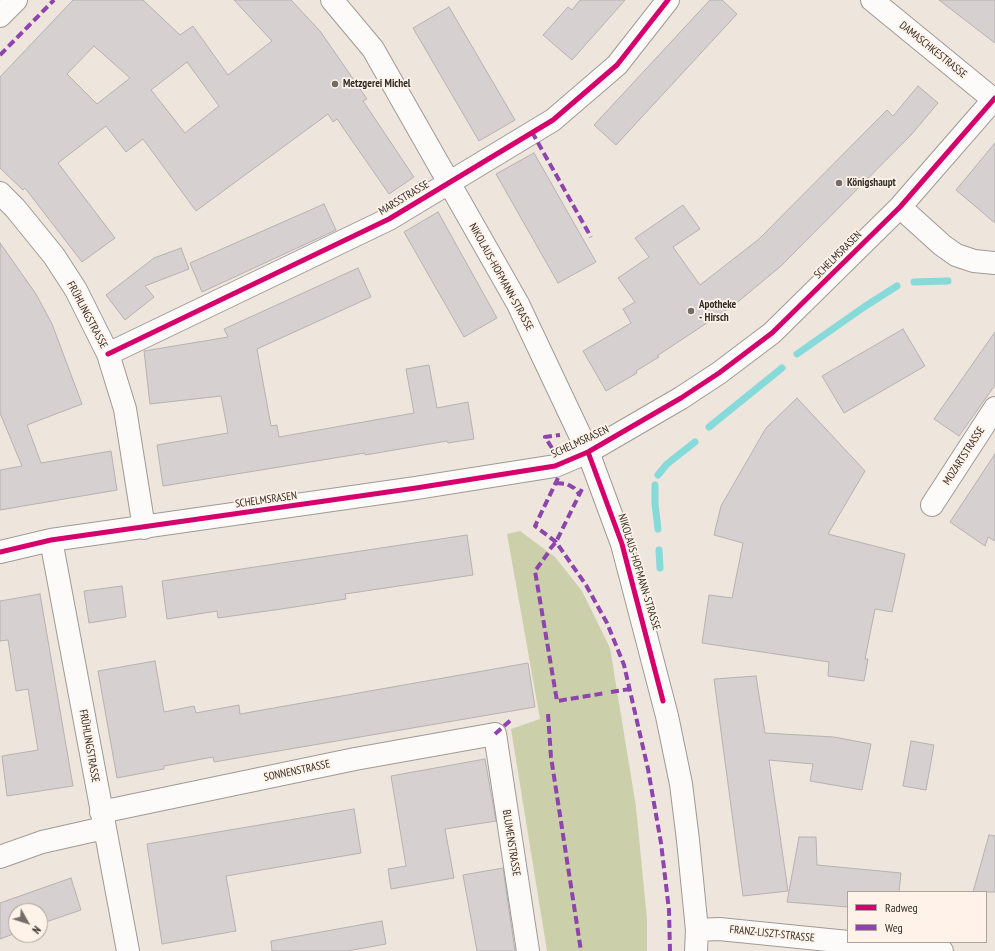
<!DOCTYPE html>
<html>
<head>
<meta charset="utf-8">
<style>
	body { margin:0 }
	#map { position:relative; width:995px; height:951px; overflow:hidden; background:#eee5dd; font-family:"PT Sans Narrow",sans-serif }
	canvas { display:block }
	.legend { position:absolute; left:847px; top:891px; width:140px; height:52px; box-sizing:border-box; background:#fff2e8; border:1px solid #ada39b; margin:0; padding:5px 7px; list-style:none; font-size:12px; color:#332d28 }
	.legend li { display:flex; align-items:center; gap:8px; height:20px }
	.legend b { width:20px; border:1px solid #ada39b }
	.north { position:absolute; left:8px; top:903px; width:40px; height:40px; box-sizing:border-box; background:#fff2e8; border:1px solid #ada39b; border-radius:50%; rotate:129deg; font-size:11px; font-weight:700; line-height:16px; text-align:center; color:#332d28 }
	.north::after { content:''; display:block; margin:auto; width:14px; height:18px; background:#746d67; clip-path:polygon(50% 0,100% 100%,50% 72%,0 100%) }
</style>
</head>
<body>
<div id="map">
<canvas width="995" height="951"></canvas>
<ul class="legend">
<li><b style="height:5px;background:#d6006c"></b>Radweg</li>
<li><b style="height:5px;background:#8e44ad"></b>Weg</li>
</ul>
<div class="north">N</div>
</div>
<script>
const c = document.querySelector('canvas').getContext('2d');
c.lineJoin = 'round';
function fill(path, color) { c.fillStyle = color; c.fill(path, 'evenodd'); }
const poly = rows => new Path2D(rows.map(r => 'M' + r).join(''));
function strokePath(path, color, width, dash) { c.strokeStyle = color; c.lineWidth = width; c.lineCap = dash ? 'butt' : 'round'; c.setLineDash(dash || []); c.stroke(path); }
function write(font, color, halo, rows, align = 'center') {
  c.font = font + ' "PT Sans Narrow",sans-serif'; c.lineWidth = 3.5; c.setLineDash([]); c.textBaseline = 'middle'; c.strokeStyle = halo; c.fillStyle = color; for (const [text, x, y, turn = 0] of rows) {
    c.save(); c.translate(x, y); c.rotate((+turn || 0) * Math.PI / 180); c.textAlign = isNaN(turn) ? turn : align; if (halo) c.strokeText(text, 0, 0); c.fillText(text, 0, 0); c.restore();
  }
}
const green = poly([
	[520,531,555,557,582,591,610,648,636,807,647,919,647,951,547,951,511,729,540,719,507,534]
]);
const stream = poly([
	[914,282,948,281],
	[797,354,864,307,897,286],
	[709,427,782,368],
	[658,475,667,464,695,442],
	[655,485,655,504,658,529],
	[659,550,660,568]
]);
const building = poly([
	[73,0,143,0,180,35,193,26,228,75,272,41,234,0,291,0,320,31,367,99,363,101,414,177,389,194,337,119,333,122,328,114,196,211,143,139,126,152,106,126,58,163,115,238,82,262,25,188,23,190,0,168,0,77,73,0],
	[94,46,130,78,97,104,67,74,94,46],
	[187,62,219,106,185,133,151,90,187,62],
	[580,0,625,0,572,60,543,35,568,7,572,10,580,0],
	[710,0,722,0,737,14,616,145,594,125,710,0],
	[939,0,995,0,995,43,939,0],
	[449,7,515,120,479,141,413,28,449,7],
	[918,86,938,103,911,135,781,266,734,305,657,356,659,357,636,371,637,373,606,391,583,351,631,323,623,309,635,302,618,278,649,257,635,238,683,205,700,229,673,247,700,285,759,239,887,110,893,116,918,86],
	[995,143,995,223,956,190,995,143],
	[534,153,596,262,558,283,496,174,534,153],
	[324,204,336,230,202,292,190,263,324,204],
	[438,212,497,318,464,337,404,232,438,212],
	[0,243,36,294,52,324,82,404,27,425,41,463,111,451,117,490,0,510,0,470,22,466,0,413,0,243],
	[181,248,189,269,145,286,154,297,125,320,106,295,154,258,181,248],
	[358,268,371,297,257,349,271,426,277,425,279,437,414,413,406,369,429,365,437,408,468,402,474,439,448,443,447,441,365,455,365,453,163,486,157,445,228,433,221,396,150,404,144,351,228,337,224,329,358,268],
	[903,329,925,366,844,413,822,376,903,329],
	[995,332,995,385,959,436,934,419,995,332],
	[797,398,865,471,828,534,905,554,892,612,875,609,865,659,868,659,864,681,828,676,829,662,702,643,709,595,732,598,743,543,714,535,721,506,766,428,797,398],
	[995,454,995,541,988,537,985,546,950,522,995,454],
	[467,535,473,575,345,594,346,599,288,608,218,618,217,611,167,619,162,581,467,535],
	[122,586,126,617,89,623,84,591,122,586],
	[40,594,73,786,7,796,2,756,38,750,28,689,16,691,8,640,0,641,0,601,40,594],
	[155,661,164,712,194,706,196,713,239,705,240,714,528,663,535,707,214,762,213,757,164,766,164,769,117,778,98,671,155,661],
	[756,676,765,733,834,737,871,744,862,790,810,781,813,764,769,760,788,891,743,896,714,679,756,676],
	[911,741,934,745,926,790,903,786,911,741],
	[485,759,496,821,445,829,454,878,391,889,388,869,406,866,391,776,485,759],
	[354,809,361,853,226,876,236,931,162,944,147,844,354,809],
	[989,835,995,836,995,892,973,892,989,835],
	[799,837,816,837,817,865,901,873,899,892,848,892,848,907,787,902,799,837],
	[503,868,515,951,477,951,463,875,503,868],
	[71,878,81,910,40,924,40,911,16,911,16,933,0,939,0,903,71,878],
	[382,921,386,944,347,951,272,951,271,941,382,921]
]);
const street = poly([
	[332,0,373,49,518,304,588,452,622,544,667,716,681,784,688,840,697,930,696,951],
	[872,0,994,100],
	[0,193,15,208,54,256,76,290,108,354,125,409,144,528],
	[900,207,942,245,956,255,974,261,995,263],
	[108,354,389,219,553,120,617,65,668,0],
	[932,505,995,408],
	[51,540,128,951],
	[0,552,51,540,416,488,555,466,588,452,681,398,719,373,772,333,900,207,995,98],
	[101,812,355,759,495,734,528,951],
	[0,857,42,842,104,828],
	[697,930,719,929,848,942],
	[852,942,942,951]
]);
const primary = poly([
	[0,16,16,0]
]);
const quiet = poly([
	[0,55,54,0],
	[532,132,591,237],
	[552,448,545,437,560,435],
	[558,478,535,526,556,542,586,585,607,623,624,665,648,769,661,843,669,910,670,951],
	[556,483,567,484,574,488,579,494],
	[550,549,556,542,583,487],
	[548,553,535,571,557,701,606,693],
	[611,692,630,689],
	[548,714,551,757,581,951],
	[495,734,511,720]
]);
const cycleway = poly([
	[108,354,389,219,553,120,617,65,668,0],
	[588,452,622,544,663,701],
	[0,552,51,540,416,488,555,466,588,452,681,398,719,373,772,333,900,207,995,98]
]);
const markers = [
	[335,84,4,"#746d67"],
	[839,183,4,"#746d67"],
	[691,311,4,"#746d67"]
];
const streetNames = [
	["DAMASCHKESTRASSE",933,50,39],
	["MARSSTRASSE",404,198,-31],
	["SCHELMSRASEN",838,255,-45],
	["NIKOLAUS-HOFMANN-STRASSE",501,277,61],
	["FRÜHLINGSTRASSE",87,315,62],
	["SCHELMSRASEN",580,442,-25],
	["MOZARTSTRASSE",964,456,-57],
	["SCHELMSRASEN",266,500,-8],
	["NIKOLAUS-HOFMANN-STRASSE",639,572,73],
	["FRÜHLINGSTRASSE",89,746,80],
	["SONNENSTRASSE",297,771,-12],
	["BLUMENSTRASSE",511,843,81],
	["FRANZ-LISZT-STRASSE",772,934,6]
];
const poiNames = [
	["Metzgerei Michel",343,84],
	["Königshaupt",847,183],
	["Apotheke",699,305],
	["- Hirsch",699,318]
];
fill(green, '#cbd0aa');
strokePath(stream, '#86dad9', 7);
fill(building, '#d6d0d0');
strokePath(building, '#b6b1b0', 1);
strokePath(street, '#a09a94', 24);
strokePath(primary, '#a09a94', 24);
strokePath(street, '#fcfbfa', 22);
strokePath(primary, '#fcfbfa', 22);
strokePath(quiet, '#8e44ad', 4, [8, 4]);
strokePath(cycleway, '#d6006c', 5);
for (const [x, y, r, color] of markers) { const dot = new Path2D(); dot.arc(x, y, r, 0, 2 * Math.PI); c.fillStyle = color; c.fill(dot); strokePath(dot, '#fff2e8', 1.5); }
write('11px', '#332d28', '#fff2e8', streetNames);
write('bold 11px', '#332d28', '#fff2e8', poiNames, 'left');
</script>
</body>
</html>
